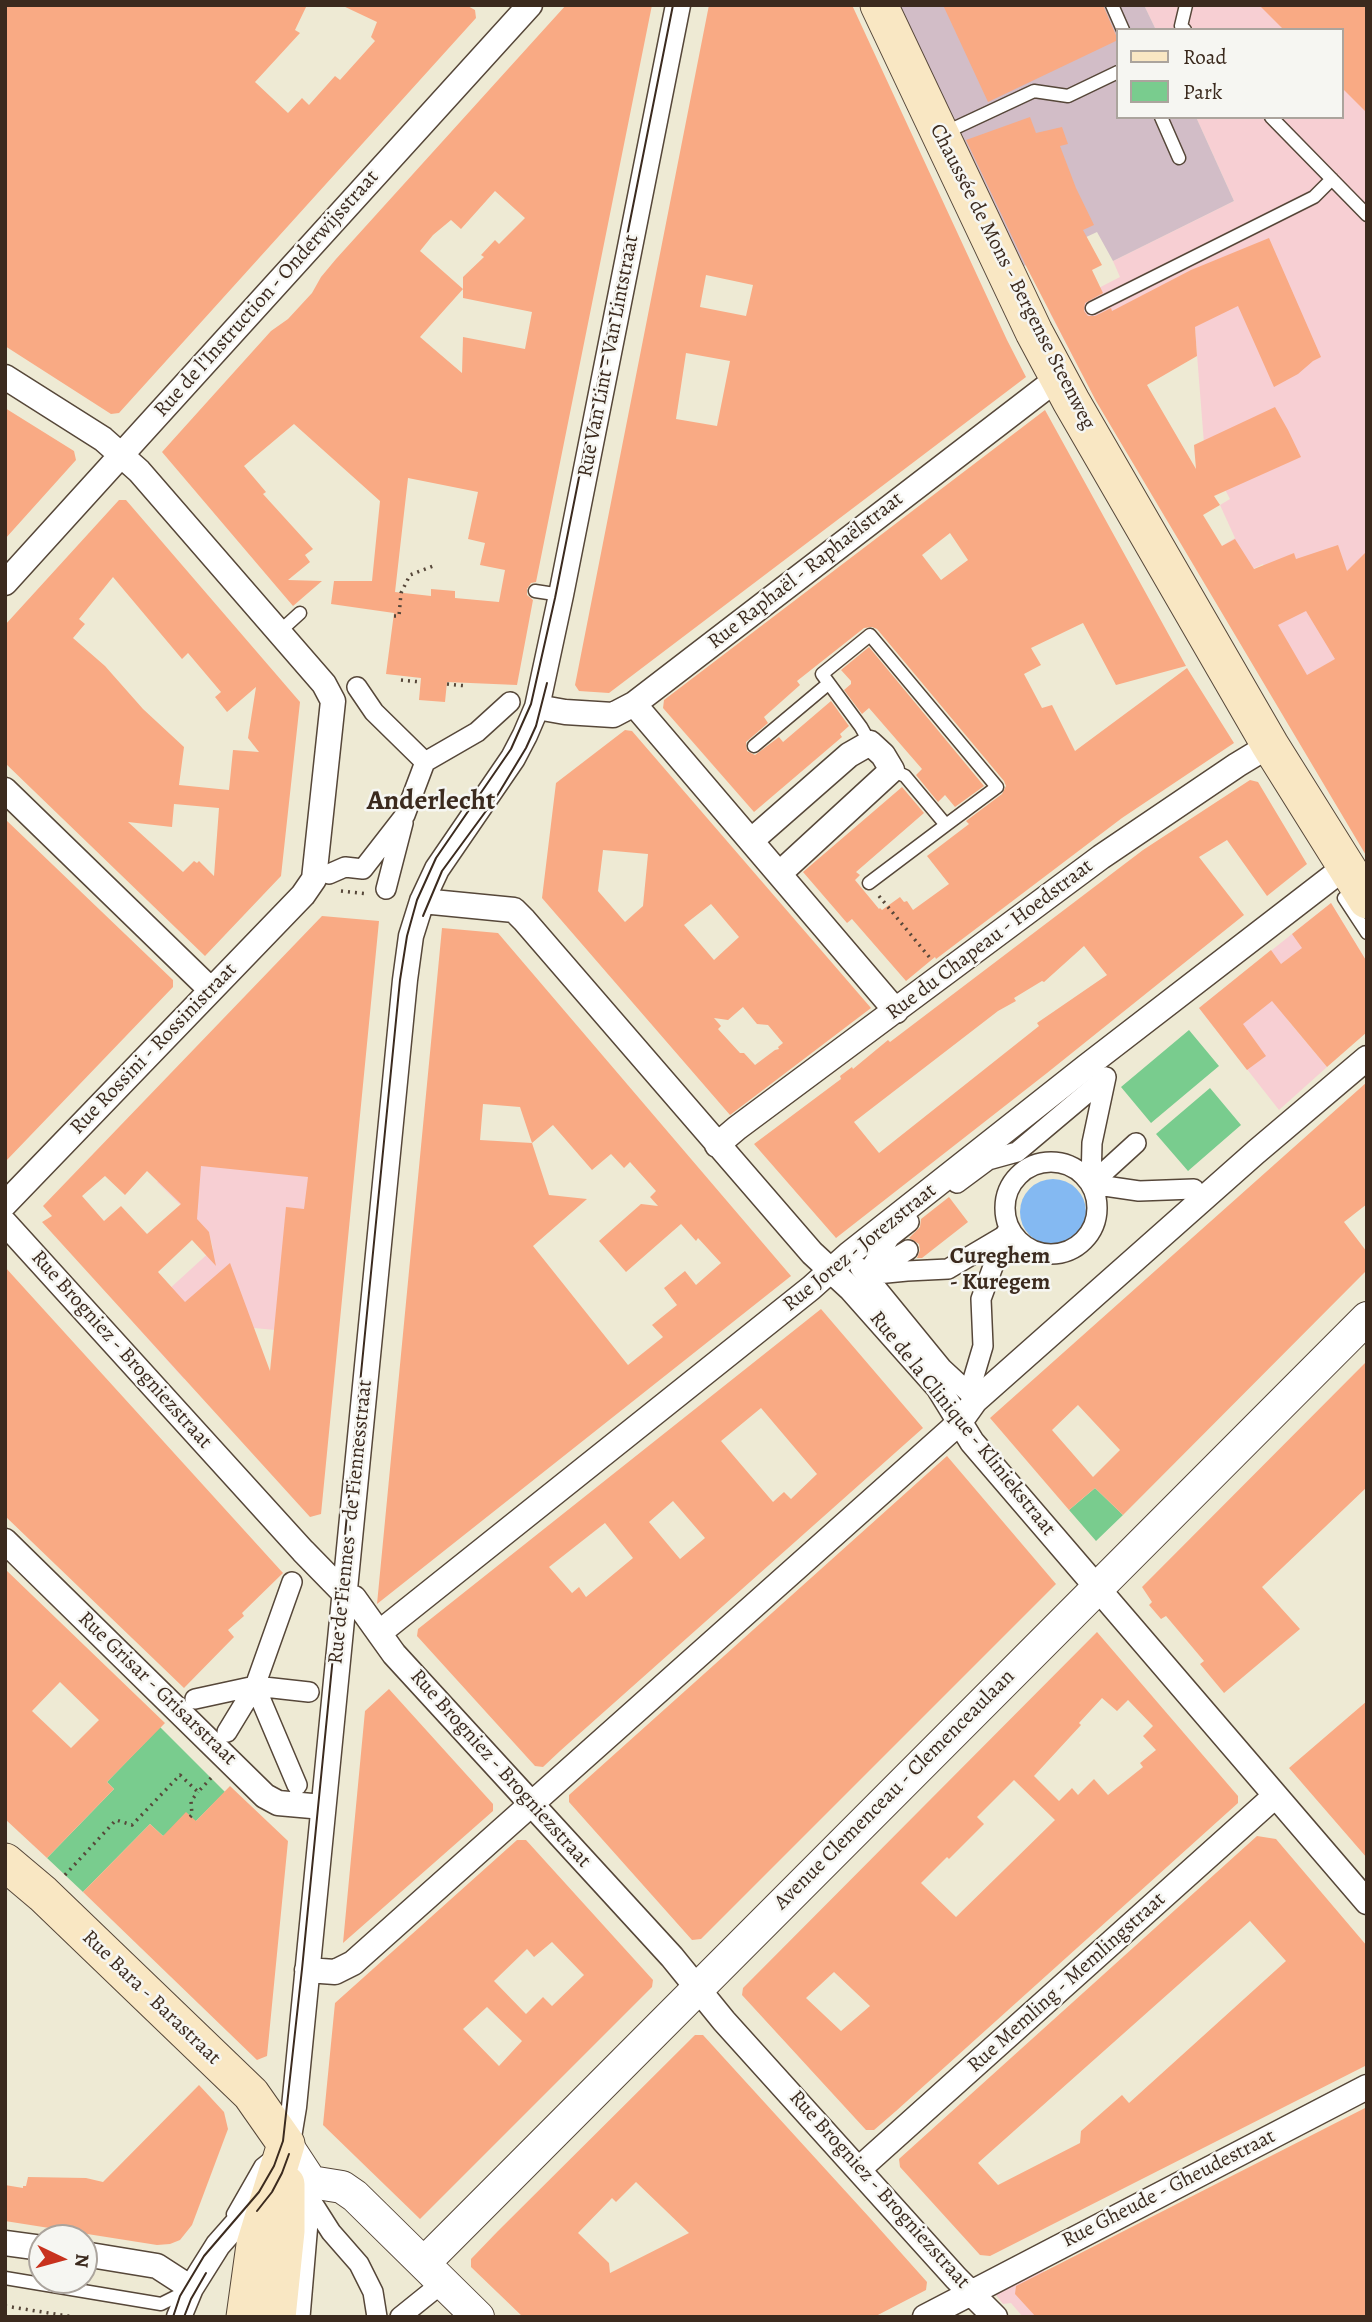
<!DOCTYPE html>
<html>
<head>
<meta charset="utf-8">
<style>
	body { margin:0 }
	#map { position:relative; width:1372px; height:2322px; overflow:hidden; background:#eeead4; font-family:Alegreya,serif }
	canvas { display:block }
	.frame { position:absolute; inset:0; border:7px solid #3b2a1e; pointer-events:none }
	.legend { position:absolute; left:1116px; top:28px; width:228px; height:91px; box-sizing:border-box; background:#f6f6f2; border:2px solid #aba49d; margin:0; padding:9px 12px; list-style:none; font-size:21px; color:#3b2a1e }
	.legend li { display:flex; align-items:center; gap:14px; height:35px }
	.legend b { width:35px; border:2px solid #aba49d }
	.north { position:absolute; left:28px; top:2224px; width:70px; height:70px; box-sizing:border-box; background:#f6f6f2; border:2px solid #aba49d; border-radius:50%; rotate:95deg; font-size:19px; font-weight:700; line-height:28px; text-align:center; color:#3b2a1e }
	.north::after { content:''; display:block; margin:auto; width:24px; height:32px; background:#c8321e; clip-path:polygon(50% 0,100% 100%,50% 72%,0 100%) }
</style>
</head>
<body>
<div id="map">
<canvas width="1372" height="2322"></canvas>
<div class="frame"></div>
<ul class="legend">
<li><b style="height:9px;background:#f9e7c3"></b>Road</li>
<li><b style="height:19px;background:#79cc8e"></b>Park</li>
</ul>
<div class="north">N</div>
</div>
<script>
const c = document.querySelector('canvas').getContext('2d');
c.lineJoin = 'round';
function fill(path, color) { c.fillStyle = color; c.fill(path, 'evenodd'); }
const poly = rows => new Path2D(rows.map(r => 'M' + r).join(''));
function strokePath(path, color, width, dash) { c.strokeStyle = color; c.lineWidth = width; c.lineCap = dash ? 'butt' : 'round'; c.setLineDash(dash || []); c.stroke(path); }
function write(font, color, halo, rows, align = 'center') {
  c.font = font + ' Alegreya,serif'; c.lineWidth = 5; c.setLineDash([]); c.textBaseline = 'middle'; c.strokeStyle = halo; c.fillStyle = color; for (const [text, x, y, turn = 0] of rows) {
    c.save(); c.translate(x, y); c.rotate((+turn || 0) * Math.PI / 180); c.textAlign = isNaN(turn) ? turn : align; if (halo) c.strokeText(text, 0, 0); c.fillText(text, 0, 0); c.restore();
  }
}
const built = poly([
	[1144,5,1367,5,1367,741,1360,708,1332,661,1306,676,1278,626,1271,588,1263,564,1253,569,1194,563,1235,538,1220,505,1230,499,1220,480,1206,469,1195,329,1078,366,1050,313,1120,277,1113,261,1234,201,1196,117,1342,117,1342,30,1156,30],
	[1331,903,1367,962,1287,1019,1327,1067,1279,1110,1199,1008],
	[216,1120,313,1130,338,1336,254,1328,251,1320,184,1379,133,1322,213,1249,209,1233,157,1182],
	[1039,2266,1085,2317,1023,2317,1011,2303,1003,2304,996,2295,996,2290]
]);
const industrial = poly([
	[894,5,1144,5,1156,30,1118,30,1118,117,1196,117,1234,201,1113,261,1097,232,1024,266]
]);
const green = poly([
	[1189,1030,1219,1066,1151,1123,1121,1087],
	[1210,1088,1241,1125,1188,1171,1156,1134],
	[1095,1488,1123,1515,1096,1541,1069,1510],
	[160,1727,225,1792,196,1821,163,1836,150,1824,83,1892,47,1858,114,1789,107,1782]
]);
const water = poly([
	'1020 1212a33 33 0 1 1 66 0a33 33 0 1 1-66 0Z'
]);
const building = poly([
	[5,5,307,5,295,30,300,33,255,82,288,113,302,98,309,105,335,76,340,80,375,41,371,37,377,22,341,5,466,5,475,10,476,18,119,413,111,414,5,346],
	[566,5,652,5,536,582,531,583,527,589,527,595,533,600,517,685,447,682,445,702,419,700,421,678,386,674,394,613,331,604,334,581,372,581,380,501,294,424,244,466,266,492,263,494,313,549,305,555,310,562,288,580,322,581,293,606,162,452,271,331,288,319,312,293,321,277,336,259],
	[495,191,525,218,499,244,495,240,481,255,484,257,463,277,463,298,532,312,525,349,463,337,462,373,420,337,463,289,420,251,433,235,451,220,461,229],
	[408,478,478,492,468,539,485,543,480,565,505,570,499,602,455,598,455,591,431,589,431,596,395,592],
	[709,5,852,5,1007,340,1026,377,609,693,579,691,575,685],
	[706,275,753,285,746,316,700,307],
	[686,353,730,361,717,426,676,419],
	[943,5,1103,5,1118,40,988,102],
	[1259,5,1367,5,1367,113,1342,88,1342,30,1284,30],
	[1030,117,1036,133,1062,127,1068,144,1060,146,1076,188,1094,225,1083,230,1102,265,1092,270,1103,293,1085,303,1084,311,1088,316,1095,316,1111,308,1112,311,1191,270,1269,238,1321,357,1313,361,1298,374,1274,387,1238,306,1195,327,1197,356,1147,385,1196,469,1194,445,1275,407,1288,430,1301,457,1214,496,1220,505,1203,515,1222,546,1235,539,1254,569,1294,553,1296,559,1338,545,1347,571,1367,551,1367,857,1096,401,1026,266,966,140],
	[1306,611,1335,659,1307,675,1278,625],
	[5,408,74,451,76,460,5,539],
	[1045,410,1186,666,1116,685,1083,623,1031,648,1041,665,1024,674,1042,708,1052,705,1075,751,1187,668,1234,743,1122,818,936,959,935,957,906,981,852,919,847,923,803,872,902,787,924,813,856,872,860,875,855,880,879,909,880,908,882,910,900,897,904,902,907,901,913,910,949,884,927,856,969,824,966,821,1002,794,1006,786,1004,781,877,629,872,627,864,628,797,681,800,685,764,717,768,723,746,742,747,751,755,755,779,737,783,742,831,701,849,726,840,734,842,737,754,812,663,708,664,700],
	[950,533,968,560,941,580,922,555],
	[119,500,126,500,300,702,281,876,205,956,5,763,5,625],
	[113,577,182,659,188,653,221,692,215,697,227,712,256,687,248,738,259,752,233,750,229,790,179,785,184,747,143,709,105,666,73,638,85,624,79,619],
	[174,804,219,808,214,876,199,861,197,863,194,861,183,872,128,822,172,827],
	[869,647,984,786,955,807,945,795,938,802,916,775,922,769,869,708,862,714,844,690,851,684,851,681,841,670],
	[625,730,632,731,871,1008,730,1115,542,898,556,783],
	[603,850,648,854,643,906,625,922,598,891],
	[711,904,739,937,714,960,684,925],
	[743,1007,757,1024,768,1025,783,1043,778,1047,779,1049,775,1050,755,1065,744,1053,740,1053,718,1029,721,1026,714,1018,728,1020],
	[1250,780,1258,782,1307,864,1267,896,1227,840,1199,857,1244,915,1047,1073,836,1238,754,1144,841,1079,840,1076,852,1067,853,1069,888,1040,890,1042,1143,850],
	[1084,946,1107,975,1037,1023,1039,1026,879,1153,854,1122,998,1011,1016,1001,1014,998,1042,981,1044,982],
	[5,819,173,980,173,987,5,1162],
	[1331,903,1367,962,1367,1032,1327,1067,1272,1001,1243,1024,1266,1056,1247,1070,1199,1008,1271,950,1281,964,1302,948,1292,934],
	[322,916,379,921,321,1514,310,1517,42,1222,52,1216,43,1206],
	[201,1166,308,1177,304,1209,286,1207,270,1371,230,1263,185,1302,158,1272,192,1240,216,1266,209,1232,197,1219],
	[147,1171,181,1204,147,1234,121,1206,104,1221,82,1196,105,1176,125,1195],
	[442,928,498,933,791,1276,377,1604],
	[483,1104,520,1107,532,1143,480,1140],
	[553,1125,592,1170,611,1154,624,1168,630,1162,656,1191,650,1197,658,1206,641,1204,599,1241,626,1272,681,1224,696,1241,698,1238,721,1263,696,1285,685,1271,664,1288,677,1305,652,1325,663,1337,628,1365,533,1246,587,1199,549,1195,532,1143],
	[1367,1082,1367,1204,1344,1222,1367,1252,1367,1270,1123,1515,1095,1488,1069,1510,990,1418],
	[1078,1405,1120,1450,1093,1477,1052,1430],
	[949,1197,968,1222,922,1258,917,1258,920,1250,919,1244,909,1238,920,1227,921,1219],
	[5,1267,283,1573,242,1613,244,1616,228,1630,234,1637,184,1688,5,1516],
	[821,1309,923,1428,560,1751,543,1767,535,1766,417,1636,418,1629],
	[761,1408,817,1474,791,1499,784,1492,773,1502,721,1441],
	[673,1501,705,1538,680,1559,649,1522],
	[605,1523,633,1558,586,1597,579,1587,572,1593,549,1567],
	[1367,1361,1367,1487,1262,1587,1300,1629,1224,1693,1200,1664,1204,1661,1166,1616,1161,1619,1149,1605,1152,1602,1142,1587],
	[947,1456,1056,1584,701,1939,692,1940,569,1802,569,1795],
	[5,1569,165,1723,107,1782,114,1789,47,1858,5,1819],
	[60,1682,99,1720,71,1748,32,1711],
	[1097,1632,1238,1796,1238,1803,896,2111,874,2130,866,2130,742,1995,743,1988],
	[1102,1698,1117,1711,1128,1700,1153,1726,1143,1736,1156,1750,1140,1763,1143,1767,1108,1795,1094,1779,1078,1795,1072,1788,1059,1801,1034,1776,1081,1725,1079,1723],
	[1014,1780,1055,1820,956,1917,921,1883,947,1857,949,1859,984,1824,977,1817],
	[834,1972,870,2006,841,2031,806,1998],
	[389,1689,493,1804,493,1811,343,1943,365,1711],
	[1367,1701,1367,1858,1289,1768],
	[230,1786,288,1841,267,2056,257,2060,83,1892,150,1824,163,1836,186,1812,196,1821],
	[1257,1836,1276,1839,1367,1946,1367,2065,990,2256,980,2255,900,2167,899,2159],
	[1250,1921,1286,1961,1129,2103,1122,2095,1081,2131,1080,2143,998,2185,978,2163],
	[517,1840,526,1840,653,1980,652,1987,420,2219,323,2125,335,2003],
	[552,1942,584,1975,552,2006,543,1997,526,2014,494,1981,527,1949,534,1957],
	[487,2007,522,2041,499,2066,463,2029],
	[695,2035,703,2035,869,2217,927,2282,926,2290,874,2317,523,2317,471,2267,471,2259,498,2231],
	[636,2182,689,2233,610,2273,609,2263,578,2233,612,2198,616,2202],
	[199,2085,224,2112,228,2129,192,2225,180,2240,170,2244,157,2245,5,2221,5,2185,23,2188,23,2186,26,2186,28,2177,86,2178,103,2182],
	[1367,2107,1367,2317,1036,2317,1015,2294,1016,2286]
]);
const path = poly([
	[394,616,399,616,401,593,410,575,436,565],
	[401,680,421,682],
	[447,684,467,686],
	[341,891,368,894],
	[879,896,930,958],
	[190,1817,192,1815,191,1801,198,1792],
	[65,1875,116,1820,132,1825,180,1775,198,1792,211,1778],
	[5,2306,74,2317]
]);
const service = poly([
	[1112,5,1123,30],
	[1185,30,1181,26,1186,5],
	[1161,117,1179,158],
	[1271,117,1367,215],
	[942,134,1034,91,1068,96,1118,72],
	[1092,308,1314,197,1332,179],
	[535,591,561,595],
	[278,633,300,613],
	[870,743,861,727,822,674,870,635,997,787,946,825],
	[754,746,828,684],
	[869,883,946,825,905,776,892,770],
	[1344,898,1367,933],
	[233,2214,261,2165,271,2157],
	[5,2278,161,2304,185,2292]
]);
const pedestrian = poly([
	[357,687,374,712,425,762],
	[329,874,345,867,363,869,405,815,425,762,477,732,510,702],
	[386,889,403,823],
	[1106,1077,1092,1143,1091,1184,1136,1143],
	'1005 1208a46 46 0 1 1 92 0a46 46 0 1 1-92 0Z',
	[957,1183,988,1160,1017,1152,1106,1077],
	[1091,1184,1139,1191,1194,1189],
	[860,1268,866,1275,907,1271,948,1269,1009,1233],
	[872,1272,908,1250],
	[866,1275,942,1368,969,1393,983,1346,981,1299,1005,1234],
	[866,1275,890,1237,909,1222],
	[255,1686,292,1582],
	[195,1699,255,1686,297,1785],
	[227,1732,255,1686,309,1692],
	[310,2199,331,2232,359,2264,373,2292,377,2317],
	[300,2317,310,2199],
	[400,2317,436,2288]
]);
const minor = poly([
	[5,377,103,439,139,471,324,684,333,701,314,879,303,895,5,1204],
	[5,583,530,5],
	[634,704,896,1011],
	[537,707,565,712,613,715,634,704,1058,378],
	[5,790,210,989],
	[752,840,849,755,870,743,883,755,892,770,780,873],
	[422,901,514,910,524,920,812,1253,851,1289,938,1387,972,1442,1367,1902],
	[717,1145,737,1128,1101,857,1237,765,1270,745],
	[5,1223,303,1551,348,1597,354,1598,394,1654,672,1957,724,2021,956,2278,995,2317],
	[5,1541,265,1796,278,1803,323,1807],
	[379,1633,811,1288,849,1254,1087,1066,1345,867],
	[307,1970,335,1972,353,1963,960,1422,975,1401,1256,1152,1367,1058],
	[283,2151,290,2131,294,2107,405,980,411,936,422,901,437,869,513,758,525,735,537,707,561,595,678,5],
	[859,2169,1275,1796],
	[5,2243,42,2248],
	[84,2254,157,2266,191,2288],
	[179,2317,191,2288,218,2245,264,2193],
	[925,2317,1367,2087]
]);
const tertiary = poly([
	[286,2144,311,2182,342,2187,355,2196,478,2317],
	[424,2263,1367,1318]
]);
const secondary = poly([
	[879,5,1034,332,1071,401,1270,745,1367,900],
	[5,1862,43,1894,251,2094,286,2144],
	[245,2317,255,2245,286,2144],
	[277,2317,286,2231,286,2184]
]);
const tram = poly([
	[423,916,442,871,497,796,526,748,536,726,547,683],
	[257,2211,272,2192,282,2173,289,2154],
	[173,2317,180,2296,204,2256,259,2192,274,2166,283,2141,302,1969,400,980,407,936,417,900,436,858,511,749,531,704,555,598,673,5],
	[184,2317,191,2299,206,2273]
]);
const streetNames = [
	["Chaussée de Mons - Bergense Steenweg",1012,277,63],
	["Rue de l'Instruction - Onderwijsstraat",267,294,-48],
	["Rue Van Lint - Van Lintstraat",609,356,-79],
	["Rue Raphaël - Raphaëlstraat",806,571,-38],
	["Rue du Chapeau - Hoedstraat",990,940,-37],
	["Rue Rossini - Rossinistraat",154,1049,-46],
	["Rue Jorez - Jorezstraat",860,1248,-39],
	["Rue Brogniez - Brogniezstraat",121,1350,48],
	["Rue de la Clinique - Kliniekstraat",962,1424,51],
	["Rue de Fiennes - de Fiennesstraat",351,1522,-84],
	["Rue Grisar - Grisarstraat",157,1689,44],
	["Rue Brogniez - Brogniezstraat",500,1769,48],
	["Avenue Clemenceau - Clemenceaulaan",895,1790,-45],
	["Rue Memling - Memlingstraat",1067,1983,-42],
	["Rue Bara - Barastraat",151,1998,44],
	["Rue Gheude - Gheudestraat",1169,2189,-27],
	["Rue Brogniez - Brogniezstraat",879,2190,48]
];
const neighbourhoodNames = [
	["Cureghem",1000,1257],
	["- Kuregem",1000,1283]
];
const districtNames = [
	["Anderlecht",431,802]
];
fill(built, '#f7cfd3');
fill(industrial, '#d2bdc7');
fill(green, '#79cc8e');
fill(water, '#84b9f2');
fill(building, '#f9aa84');
strokePath(service, '#564739', 15);
strokePath(pedestrian, '#564739', 22);
strokePath(minor, '#564739', 27);
strokePath(tertiary, '#564739', 34);
strokePath(secondary, '#564739', 39);
strokePath(path, '#564739', 3.5, [2, 5]);
strokePath(service, '#fff', 12);
strokePath(pedestrian, '#fff', 19);
strokePath(minor, '#fff', 24);
strokePath(tertiary, '#fff', 32);
strokePath(secondary, '#f9e7c3', 37);
strokePath(tram, '#3b2a1e', 2);
write('21px', '#3b2a1e', '#f6f6f2', streetNames);
write('bold 23px', '#3b2a1e', '#f6f6f2', neighbourhoodNames);
write('bold 28px', '#3b2a1e', '#f6f6f2', districtNames);
</script>
</body>
</html>
